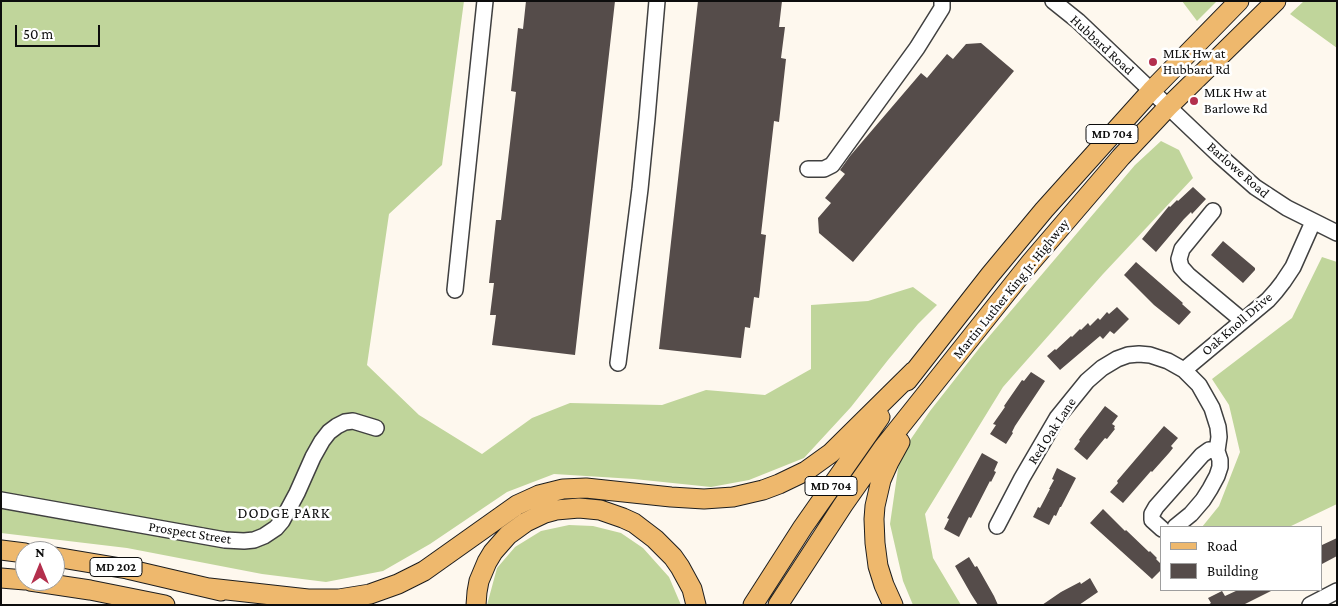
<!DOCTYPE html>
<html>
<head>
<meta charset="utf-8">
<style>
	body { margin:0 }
	#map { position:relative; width:1338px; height:606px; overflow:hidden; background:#fef8ee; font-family:"Crimson Pro",serif }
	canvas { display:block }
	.frame { position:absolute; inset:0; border:2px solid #0d0d0d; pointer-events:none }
	.legend { position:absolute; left:1160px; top:526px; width:162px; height:65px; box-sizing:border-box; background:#fff; border:1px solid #9e9e9e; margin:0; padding:6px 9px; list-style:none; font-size:15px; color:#0d0d0d }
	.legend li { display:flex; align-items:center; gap:10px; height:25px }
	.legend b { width:25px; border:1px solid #9e9e9e }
	.north { position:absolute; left:15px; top:541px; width:50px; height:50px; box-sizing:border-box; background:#fff; border:1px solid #9e9e9e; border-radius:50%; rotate:0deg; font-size:14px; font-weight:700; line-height:20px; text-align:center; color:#0d0d0d }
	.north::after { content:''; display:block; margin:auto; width:18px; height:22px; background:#b32f4d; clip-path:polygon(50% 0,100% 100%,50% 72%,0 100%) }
	.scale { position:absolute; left:15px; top:25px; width:85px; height:22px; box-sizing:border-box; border:2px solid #0d0d0d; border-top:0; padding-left:6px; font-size:15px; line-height:18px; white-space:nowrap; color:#0d0d0d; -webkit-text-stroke:4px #fff; paint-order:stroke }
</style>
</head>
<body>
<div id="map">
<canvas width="1338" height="606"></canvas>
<div class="frame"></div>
<ul class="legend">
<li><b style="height:6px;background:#eeb86d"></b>Road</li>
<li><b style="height:14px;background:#554c4a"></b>Building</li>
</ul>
<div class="north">N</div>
<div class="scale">50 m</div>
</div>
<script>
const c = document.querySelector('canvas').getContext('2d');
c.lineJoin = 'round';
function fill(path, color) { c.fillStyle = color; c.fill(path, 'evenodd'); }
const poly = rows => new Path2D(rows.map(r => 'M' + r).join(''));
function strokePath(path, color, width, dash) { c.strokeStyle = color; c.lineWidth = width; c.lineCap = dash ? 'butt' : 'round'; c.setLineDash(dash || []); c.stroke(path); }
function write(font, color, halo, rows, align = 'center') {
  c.font = font + ' "Crimson Pro",serif'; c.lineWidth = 5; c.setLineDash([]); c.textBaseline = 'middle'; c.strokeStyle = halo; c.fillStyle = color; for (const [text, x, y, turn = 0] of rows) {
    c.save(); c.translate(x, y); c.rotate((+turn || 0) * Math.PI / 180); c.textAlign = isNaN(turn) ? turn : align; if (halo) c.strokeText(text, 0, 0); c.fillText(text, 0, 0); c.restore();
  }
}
const forest = poly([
	[1,1,464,1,442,165,389,214,367,365,419,415,482,454,532,418,570,403,662,405,706,390,765,395,811,369,811,305,868,301,913,287,937,305,918,324,888,360,851,407,804,458,749,480,711,487,634,479,554,474,507,492,430,544,383,571,326,582,262,574,127,548,1,533],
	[1182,1,1217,1,1197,21],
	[1304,1,1337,1,1337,48,1290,14],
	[1161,141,1179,150,1193,178,1103,274,1003,387,925,514,933,558,961,605,913,605,903,581,890,524,900,455,930,411,981,346,1135,165],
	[1322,257,1337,262,1337,504,1289,527,1202,527,1219,506,1240,452,1229,405,1212,379,1292,318],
	[569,525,593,526,621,533,643,548,669,577,681,605,487,605,497,568,515,547,541,531]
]);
const building = poly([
	[526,1,615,1,575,355,492,345,496,315,490,315,494,283,489,283,496,220,501,220,516,92,511,91,518,28,523,29],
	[698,1,782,1,779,27,785,27,781,58,786,59,779,122,774,121,761,234,766,235,759,298,754,297,750,328,745,327,741,358,659,349],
	[981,43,1014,71,853,262,819,233,818,218,831,203,825,198,845,174,840,170,850,156,921,73,927,78,947,54,953,59,966,44],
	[1193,187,1206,199,1192,214,1191,212,1184,219,1156,252,1142,239,1169,206,1170,207,1177,200,1178,201],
	[1223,241,1255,268,1255,270,1243,283,1211,255],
	[1136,262,1183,303,1182,304,1191,312,1179,325,1154,305,1124,275],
	[1117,307,1129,319,1114,334,1110,331,1103,339,1100,336,1060,370,1047,356,1055,349,1056,350,1071,336,1072,337,1080,329,1081,330,1088,323,1090,326,1098,318,1100,320,1107,312,1109,314],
	[1031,372,1045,381,1015,426,1012,432,1013,433,1006,444,990,434,996,425,993,424,1005,407,1004,406,1022,380,1024,381],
	[1105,406,1118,416,1112,424,1115,426,1114,428,1115,429,1107,439,1105,438,1100,444,1087,460,1074,449,1080,441,1079,440],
	[1164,426,1178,438,1171,446,1173,448,1169,453,1152,472,1151,471,1123,503,1110,492,1118,483,1117,481],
	[982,453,998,462,994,471,996,472,991,482,990,481,971,518,969,517,959,537,944,529,949,519,947,518],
	[1057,468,1076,478,1061,507,1060,507,1056,516,1054,515,1049,525,1033,517,1038,507,1040,508,1050,489,1049,489,1054,480,1052,479],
	[1103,509,1125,531,1126,530,1149,552,1150,551,1157,558,1156,559,1162,565,1162,569,1152,579,1090,523],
	[1337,538,1337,556,1322,564,1322,545],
	[969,557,975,567,977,566,994,596,998,605,978,605,971,594,955,566],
	[1090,578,1098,592,1079,605,1042,605,1061,592,1080,582,1081,584],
	[1238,590,1273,590,1243,605,1208,605,1211,603,1208,598,1222,591,1225,596]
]);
const minor = poly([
	[1053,1,1078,21,1220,156,1255,187,1287,208,1337,233],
	[808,169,824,169,832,165,917,48,942,8,942,1],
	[1213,211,1182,249,1179,259,1181,267,1188,275,1243,321],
	[455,290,485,1],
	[618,363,640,189,647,118,657,1],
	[1184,370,1268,300,1276,291,1283,282,1293,267,1313,222],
	[1,500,225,540,244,541,254,540,264,536,276,528,282,521,297,493,313,457,322,441,329,432,337,426,345,422,353,421,376,428],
	[997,526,1022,478,1057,418,1087,381,1102,368,1117,359,1128,355,1139,354,1150,355,1168,361,1184,370,1199,385,1212,408,1218,427,1219,437,1217,451],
	[1162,529,1152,520,1152,514,1156,507,1202,455,1209,450,1217,451,1220,460,1220,467,1217,476,1210,489,1203,500,1191,514,1175,527],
	[1310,605,1337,591]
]);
const major = poly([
	[907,381,990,275,1044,210,1151,91,1239,1],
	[1,550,25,553],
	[55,557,127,569,221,591],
	[1,578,25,580],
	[30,581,90,590,165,605],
	[209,588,308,599,339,599,370,594,398,584,424,571,517,505,539,495,563,489,586,488,671,497,704,499,733,497,763,490,779,484,806,471,831,453,914,371],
	[476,605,477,592,479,581,487,562,493,552,508,535,526,522,545,513,556,510,579,508,600,510,623,518,634,523,655,539,673,557,680,567,692,589,696,605],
	[753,605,803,527,880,417],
	[778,605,843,505,883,448,1031,262,1121,157,1168,107,1276,1],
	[893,605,884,585,878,566,875,543,874,519,875,506,881,480,889,462,900,442]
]);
const markers = [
	[1153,62,5,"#b32f4d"],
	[1194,101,5,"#b32f4d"]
];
const shields = [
	[1112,134,52],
	[831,486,52],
	[116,567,52]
];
const shieldNames = [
	["MD 704",1112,134],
	["MD 704",831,486],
	["MD 202",116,567]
];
const streetNames = [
	["Hubbard Road",1102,45,43],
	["Barlowe Road",1238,170,41],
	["Martin Luther King Jr. Highway",1011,289,-51],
	["Oak Knoll Drive",1237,324,-41],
	["Red Oak Lane",1052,431,-57],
	["Prospect Street",190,533,9]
];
const poiNames = [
	["MLK Hw at",1163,54],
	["Hubbard Rd",1163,70],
	["MLK Hw at",1204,93],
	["Barlowe Rd",1204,109]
];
const neighbourhoodNames = [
	["DODGE PARK",284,513]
];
fill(forest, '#c0d59b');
fill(building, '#554c4a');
strokePath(minor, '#404040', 18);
strokePath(major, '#1e1e1e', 21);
strokePath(minor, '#fff', 15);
strokePath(major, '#eeb86d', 19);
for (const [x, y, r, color] of markers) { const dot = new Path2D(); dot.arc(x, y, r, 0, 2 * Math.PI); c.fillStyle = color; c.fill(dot); strokePath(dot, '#fff', 2); }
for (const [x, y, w] of shields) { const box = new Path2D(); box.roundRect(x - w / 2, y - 9.5, w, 19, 4); c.fillStyle = '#fff'; c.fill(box); strokePath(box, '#0d0d0d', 1); }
write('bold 12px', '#0d0d0d', null, shieldNames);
write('14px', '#0d0d0d', '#fff', streetNames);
write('14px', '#0d0d0d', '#fff', poiNames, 'left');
c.letterSpacing = '1px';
write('15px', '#0d0d0d', '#fff', neighbourhoodNames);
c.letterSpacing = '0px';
</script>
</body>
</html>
